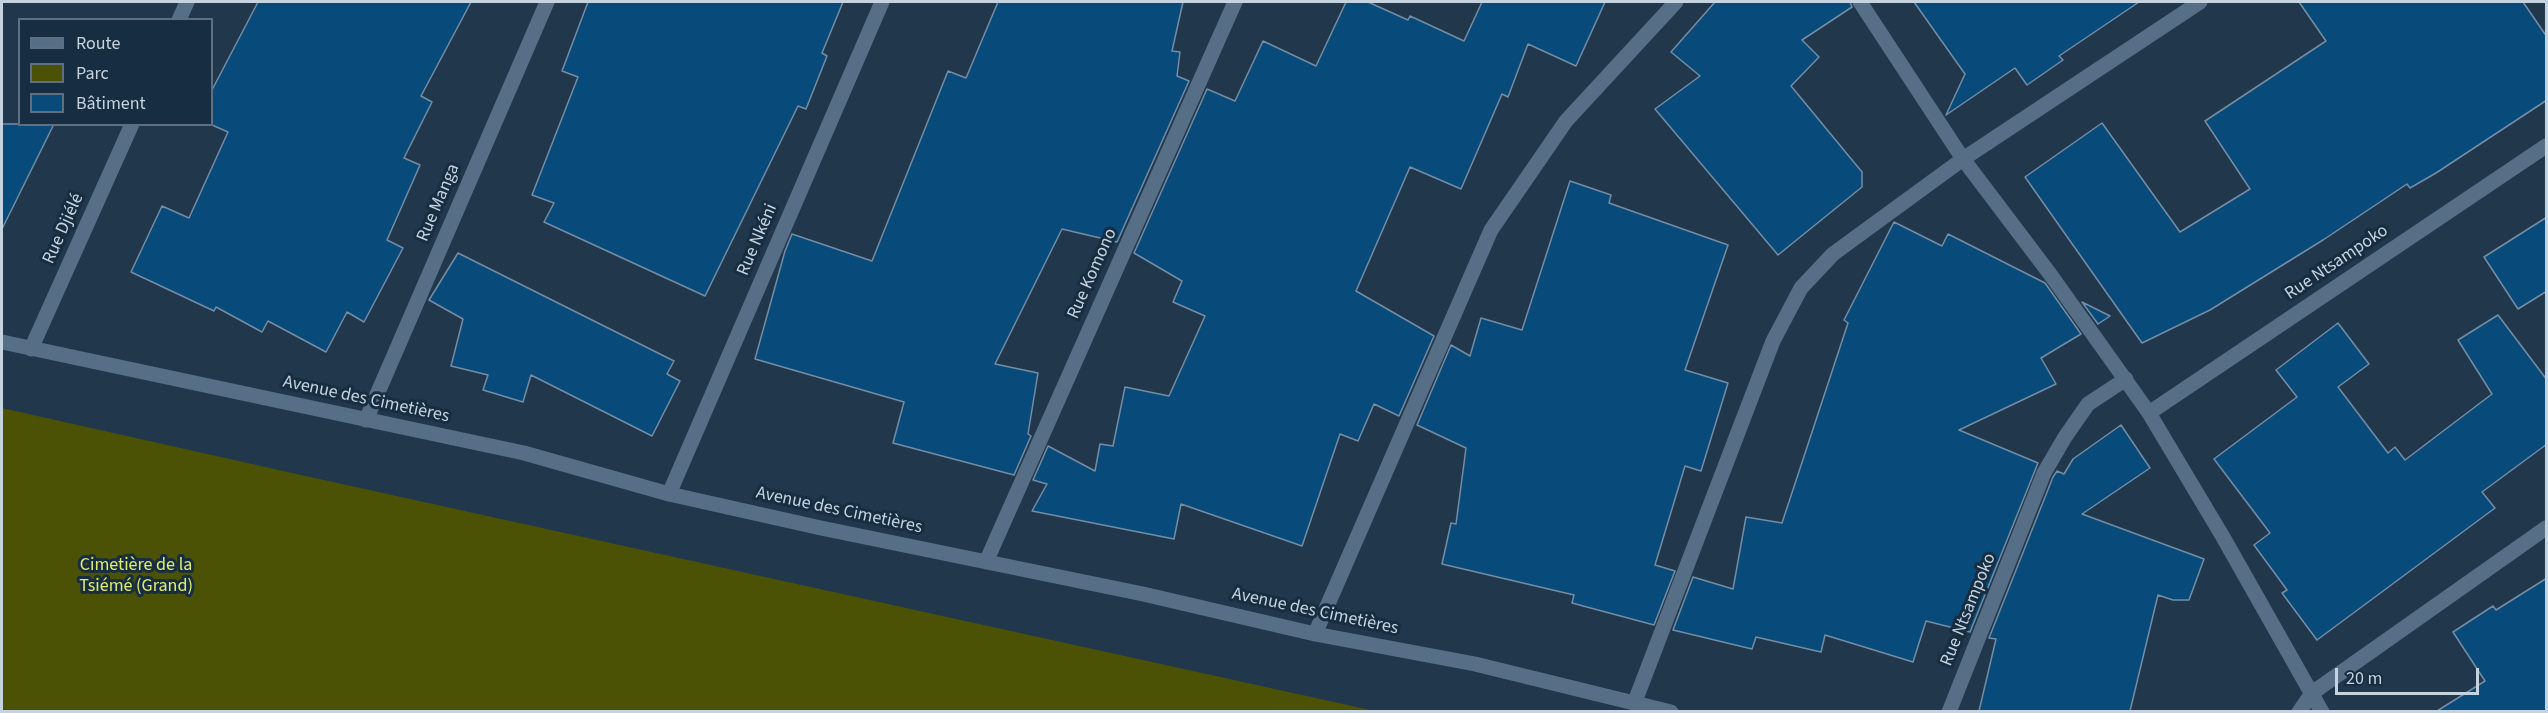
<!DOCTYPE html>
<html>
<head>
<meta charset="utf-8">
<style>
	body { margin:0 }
	#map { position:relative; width:2548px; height:713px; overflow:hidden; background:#21374c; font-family:"Source Sans 3",sans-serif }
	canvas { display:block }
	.frame { position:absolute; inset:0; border:3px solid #c5d3e0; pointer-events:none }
	.legend { position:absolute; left:18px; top:18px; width:195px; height:108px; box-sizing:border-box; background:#172d41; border:2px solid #5d6f81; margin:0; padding:8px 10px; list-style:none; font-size:18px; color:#c5d3e0 }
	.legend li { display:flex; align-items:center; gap:12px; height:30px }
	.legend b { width:30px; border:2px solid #5d6f81 }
	.scale { position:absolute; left:2335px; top:668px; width:144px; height:27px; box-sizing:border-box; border:3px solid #c5d3e0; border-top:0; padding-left:8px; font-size:18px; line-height:21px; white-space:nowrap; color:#c5d3e0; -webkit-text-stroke:4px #172d41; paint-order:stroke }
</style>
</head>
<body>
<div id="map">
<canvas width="2548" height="713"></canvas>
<div class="frame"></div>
<ul class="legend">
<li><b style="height:8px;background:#566f86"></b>Route</li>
<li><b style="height:16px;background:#4b5105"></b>Parc</li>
<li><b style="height:16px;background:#084a79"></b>Bâtiment</li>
</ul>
<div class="scale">20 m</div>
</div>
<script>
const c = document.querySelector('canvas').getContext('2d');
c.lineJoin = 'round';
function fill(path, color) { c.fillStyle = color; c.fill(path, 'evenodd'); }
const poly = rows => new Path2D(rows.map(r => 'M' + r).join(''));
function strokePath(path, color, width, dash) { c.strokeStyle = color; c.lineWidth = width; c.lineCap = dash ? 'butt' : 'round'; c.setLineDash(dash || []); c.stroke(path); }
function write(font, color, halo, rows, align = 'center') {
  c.font = font + ' "Source Sans 3",sans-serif'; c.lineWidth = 6; c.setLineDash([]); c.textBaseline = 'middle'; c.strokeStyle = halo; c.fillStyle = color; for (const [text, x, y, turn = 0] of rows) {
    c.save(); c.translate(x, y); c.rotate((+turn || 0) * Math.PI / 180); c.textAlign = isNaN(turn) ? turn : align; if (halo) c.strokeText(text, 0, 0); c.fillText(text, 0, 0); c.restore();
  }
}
const green = poly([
	[2,408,301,475,1375,711,2,711]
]);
const building = poly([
	[258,2,471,2,421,96,432,102,404,158,420,165,387,240,403,248,364,322,347,312,326,352,268,321,262,332,216,307,214,311,131,272,162,206,189,218,228,132,212,125,212,90,258,2],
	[588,2,843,2,822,53,827,56,806,109,798,106,705,296,544,222,554,203,532,195,578,77,562,71,588,2],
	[998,2,1183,2,1172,51,1180,52,1177,76,1189,81,1117,242,1062,229,995,364,1038,373,1028,434,1031,436,1014,475,893,443,904,402,755,359,785,251,792,234,872,261,948,71,966,78,998,2],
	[1346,2,1368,2,1408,20,1410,16,1464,41,1482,2,1605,2,1576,66,1528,44,1508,97,1502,94,1461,189,1410,167,1356,291,1434,336,1399,416,1374,404,1358,441,1340,434,1302,546,1181,504,1174,539,1032,511,1047,484,1033,480,1048,446,1095,471,1100,444,1113,446,1125,387,1169,396,1205,316,1173,302,1182,281,1134,253,1207,89,1235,101,1263,41,1316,66,1346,2],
	[1715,2,1850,2,1852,7,1802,40,1819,57,1791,86,1862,172,1862,187,1778,255,1655,109,1700,76,1671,52,1715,2],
	[1914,2,2139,2,2059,56,2063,60,2027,85,2015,68,1946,115,1965,74,1914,2],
	[2299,2,2523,2,2547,37,2547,100,2436,173,2410,188,2407,184,2323,240,2210,310,2142,343,2025,177,2102,123,2180,232,2250,189,2205,121,2326,41,2299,2],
	[2,124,54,124,2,229,2,124],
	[1570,181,1611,195,1609,203,1728,245,1685,370,1728,383,1701,471,1685,466,1655,565,1675,571,1654,625,1572,603,1574,595,1442,564,1451,523,1456,524,1466,448,1417,425,1451,345,1470,356,1481,318,1522,330,1570,181],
	[2547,217,2547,291,2518,309,2484,257,2547,217],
	[1894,222,1942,246,1948,234,2045,283,2081,334,2041,358,2056,384,1959,430,2038,463,1970,632,1926,621,1913,662,1825,635,1821,652,1756,637,1752,649,1673,630,1693,577,1733,589,1746,517,1782,523,1848,323,1844,320,1894,222],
	[458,253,674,361,667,374,680,381,652,436,531,375,523,402,483,390,488,375,451,366,463,319,429,300,458,253],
	[2082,302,2110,316,2098,324,2082,302],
	[2498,315,2547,380,2547,444,2482,492,2495,508,2317,640,2282,593,2287,590,2254,545,2270,533,2214,459,2297,397,2276,370,2338,323,2369,364,2338,387,2388,453,2395,447,2405,460,2492,394,2458,340,2498,315],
	[2121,425,2150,468,2082,514,2204,559,2189,600,2173,600,2158,595,2130,711,1979,711,1996,639,1989,638,2053,477,2057,471,2064,474,2073,459,2121,425],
	[2547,578,2547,711,2437,711,2485,681,2453,632,2493,606,2496,610,2547,578]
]);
const minor = poly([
	[1860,2,1963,159,2050,274,2149,413,2223,537,2322,712],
	[179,20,187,2],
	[2,342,524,453,669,494,821,528,1143,594,1315,634,1475,664,1671,712],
	[31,349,132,124],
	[2149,413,2546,146],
	[366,420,547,2],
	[669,494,882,2],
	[986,562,1235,2],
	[1315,634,1491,230,1566,121,1676,2],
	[1634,704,1773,341,1801,288,1833,254,1963,159,2200,2],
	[1949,712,2044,473,2065,437,2088,404,2126,379],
	[2299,712,2312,693,2546,528]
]);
const streetNames = [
	["Rue Manga",439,203,-67],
	["Rue Djiélé",64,229,-66],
	["Rue Nkéni",758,240,-67],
	["Rue Ntsampoko",2337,263,-34],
	["Rue Komono",1093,274,-66],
	["Avenue des Cimetières",366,400,12],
	["Avenue des Cimetières",839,511,12],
	["Rue Ntsampoko",1969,610,-68],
	["Avenue des Cimetières",1315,612,12]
];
const parkNames = [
	["Cimetière de la",136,566],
	["Tsiémé (Grand)",136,587]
];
fill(green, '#4b5105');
fill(building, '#084a79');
strokePath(building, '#748da5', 1.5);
strokePath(minor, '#566f86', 15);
write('18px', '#c5d3e0', '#172d41', streetNames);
write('18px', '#dfed6b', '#172d41', parkNames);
</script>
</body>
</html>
